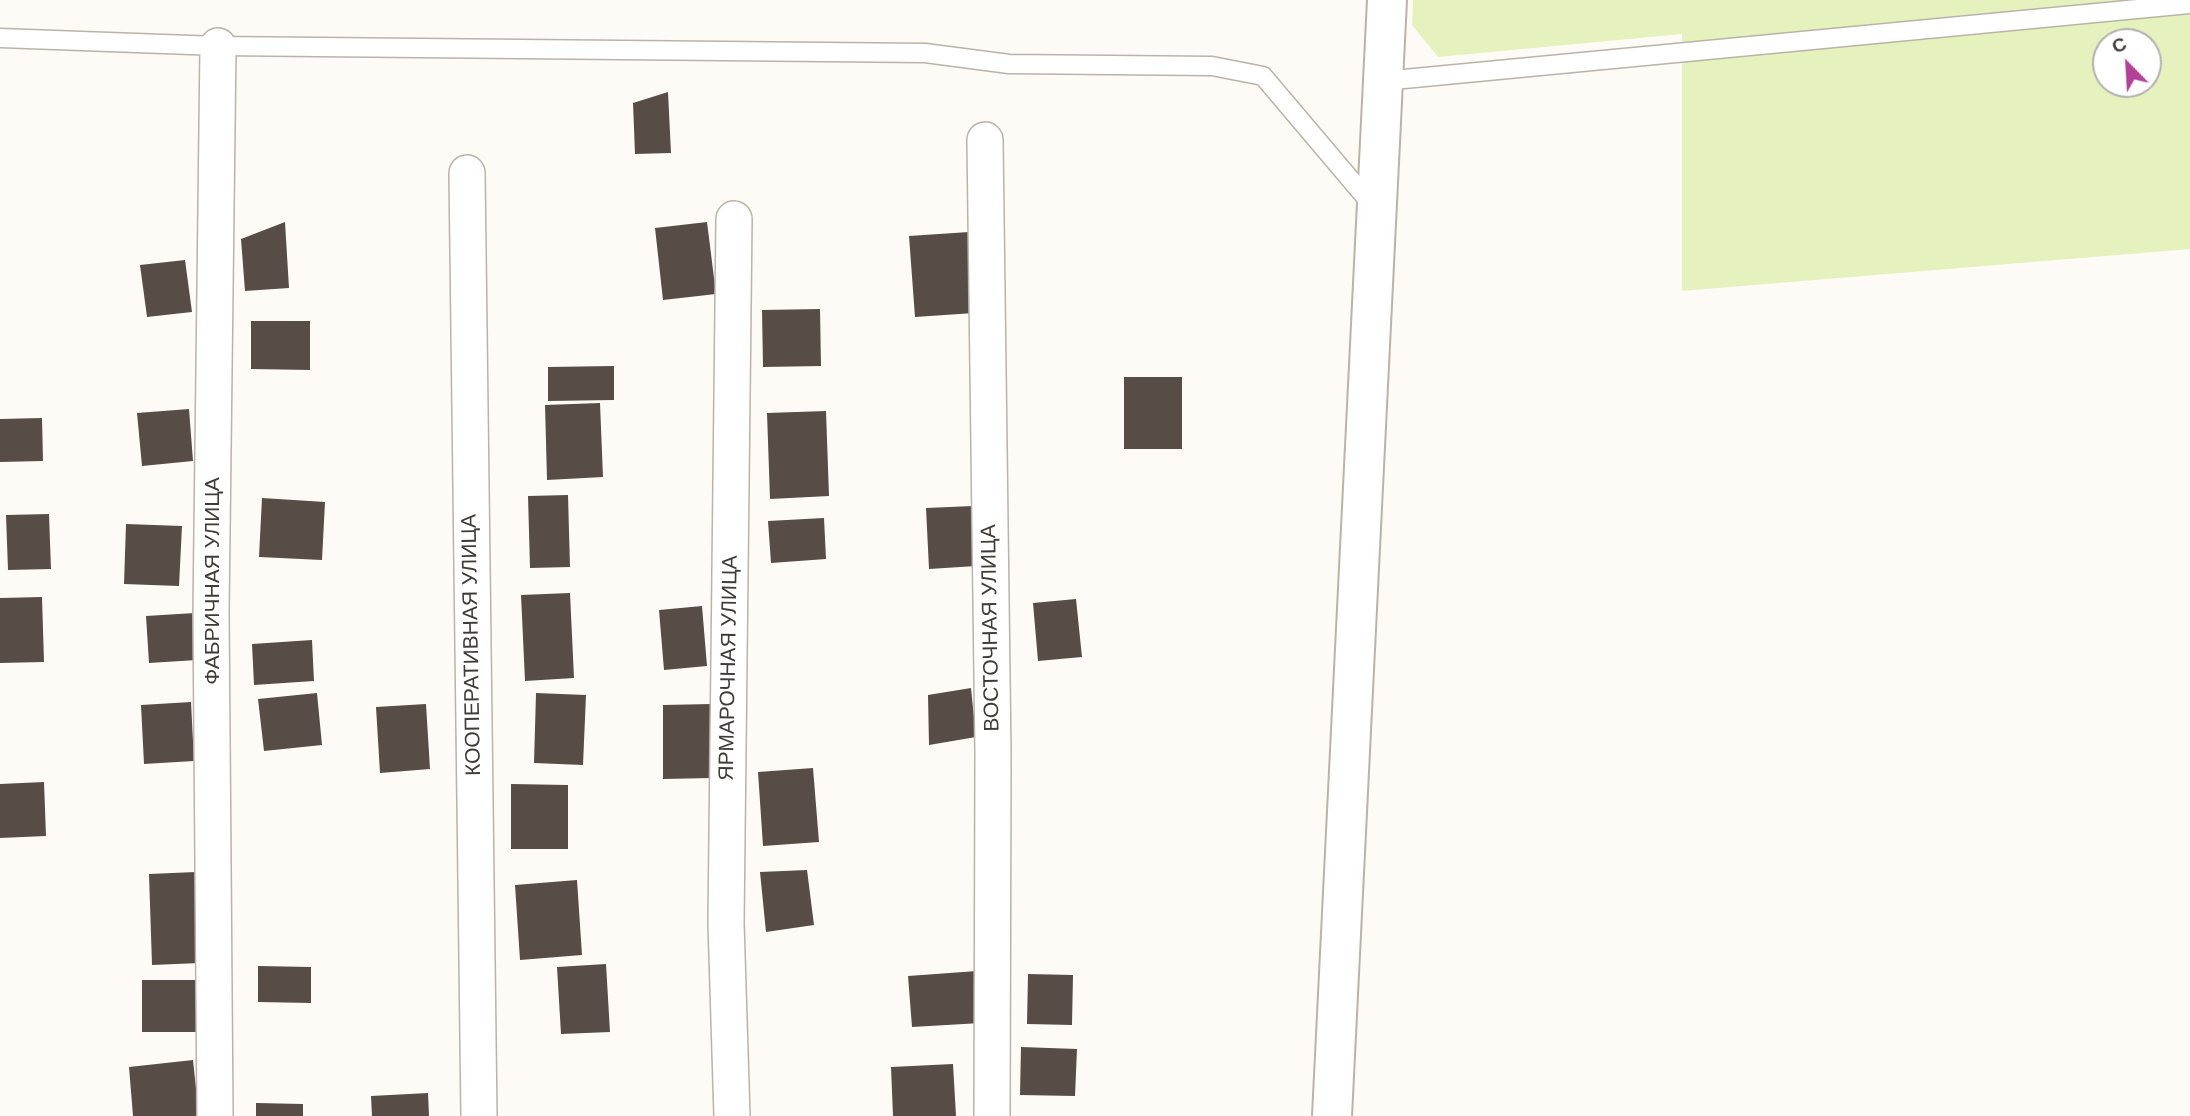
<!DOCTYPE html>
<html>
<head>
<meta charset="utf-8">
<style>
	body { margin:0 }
	#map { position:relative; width:2190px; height:1116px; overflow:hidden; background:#fefbf6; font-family:Helvetica,sans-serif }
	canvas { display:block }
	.north { position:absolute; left:2092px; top:28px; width:70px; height:70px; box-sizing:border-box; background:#fff; border:2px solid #b2b1af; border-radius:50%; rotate:336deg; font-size:19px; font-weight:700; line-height:28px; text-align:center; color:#3f3c37 }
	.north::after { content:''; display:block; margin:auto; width:24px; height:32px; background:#b54097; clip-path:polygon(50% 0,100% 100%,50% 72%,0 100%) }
</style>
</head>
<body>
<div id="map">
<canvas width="2190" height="1116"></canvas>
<div class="north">С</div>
</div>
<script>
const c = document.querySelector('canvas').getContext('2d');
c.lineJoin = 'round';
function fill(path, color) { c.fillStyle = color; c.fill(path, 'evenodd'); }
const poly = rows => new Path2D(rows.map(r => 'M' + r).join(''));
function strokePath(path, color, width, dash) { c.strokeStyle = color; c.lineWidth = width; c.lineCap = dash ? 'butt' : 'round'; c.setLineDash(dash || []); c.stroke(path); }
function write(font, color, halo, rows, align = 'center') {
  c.font = font + ' Helvetica,sans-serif'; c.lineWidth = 7; c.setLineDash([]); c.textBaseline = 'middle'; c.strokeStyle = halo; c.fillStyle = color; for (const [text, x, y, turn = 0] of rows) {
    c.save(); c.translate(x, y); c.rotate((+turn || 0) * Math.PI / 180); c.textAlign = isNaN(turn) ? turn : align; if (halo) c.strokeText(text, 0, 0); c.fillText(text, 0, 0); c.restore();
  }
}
const green = poly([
	[1413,0,2190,0,2190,249,1682,291,1682,34,1438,57,1412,25],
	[2106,42,2148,42,2148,84,2106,84]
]);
const building = poly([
	[668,92,671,153,635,154,633,103],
	[285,222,289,288,245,291,241,239],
	[707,222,716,294,663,300,655,228],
	[969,232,974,313,915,317,909,236],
	[185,260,192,312,147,317,140,265],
	[820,309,821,366,763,367,762,310],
	[251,321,310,321,310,370,251,369],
	[614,366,614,400,548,401,548,367],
	[1124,377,1182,377,1182,449,1124,449],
	[600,403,603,477,547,480,545,405],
	[189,409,193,461,142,466,137,413],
	[826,411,829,496,770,499,767,413],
	[42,418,43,461,0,462,0,419],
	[568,495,570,567,530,568,528,496],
	[262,498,325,502,322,560,259,557],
	[973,506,976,566,929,569,926,508],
	[49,514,51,569,8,570,6,515],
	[824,518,826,559,771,563,768,521],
	[126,524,182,526,179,586,124,584],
	[570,593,574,678,525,681,521,595],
	[42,597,44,662,0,663,0,598],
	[1076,599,1082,657,1038,661,1033,603],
	[702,606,707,666,664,670,659,610],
	[195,613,197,660,149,663,146,616],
	[312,640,314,681,254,685,252,644],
	[971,688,976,737,929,745,928,695],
	[317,693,322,745,264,751,258,699],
	[536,693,586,695,583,765,534,763],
	[191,702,194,761,144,764,141,705],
	[426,704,430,769,380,773,376,707],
	[712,704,712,778,663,779,663,705],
	[813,768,819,842,763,846,758,772],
	[44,782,46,836,0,838,0,784],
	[511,784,568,785,568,849,511,849],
	[807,870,814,925,766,932,760,872],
	[196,872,200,963,152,965,149,874],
	[577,880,582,955,520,960,515,885],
	[606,964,610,1032,561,1034,557,967],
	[258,966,311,967,311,1003,258,1002],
	[977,971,981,1023,912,1027,908,976],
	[1028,974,1073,975,1072,1025,1027,1024],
	[142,980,197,980,198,1032,142,1032],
	[1021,1047,1077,1049,1075,1096,1020,1095],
	[193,1060,199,1116,133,1116,129,1067],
	[953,1064,956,1116,893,1116,891,1067],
	[428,1093,429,1116,372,1116,371,1096],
	[256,1103,303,1104,303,1116,256,1116]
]);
const lane = poly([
	[0,38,218,46,925,53,1009,64,1212,66,1263,76,1373,206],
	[1383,81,2190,4]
]);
const street = poly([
	[985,140,993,753,992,1116],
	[467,173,479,1116],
	[215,1116,211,612,218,46],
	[732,1116,726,923,734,219]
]);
const secondary = poly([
	[1332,1116,1387,0]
]);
const streetNames = [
	["ФАБРИЧНАЯ УЛИЦА",213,581,-90],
	["ВОСТОЧНАЯ УЛИЦА",991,628,-91],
	["КООПЕРАТИВНАЯ УЛИЦА",472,645,-91],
	["ЯРМАРОЧНАЯ УЛИЦА",729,668,-89]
];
fill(green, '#e6f2be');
fill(building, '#584c47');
strokePath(lane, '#bab3a7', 21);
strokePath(street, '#bab3a7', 38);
strokePath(secondary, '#bab3a7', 42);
strokePath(lane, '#fff', 18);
strokePath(street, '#fff', 35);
strokePath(secondary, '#fff', 38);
write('21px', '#3f3c37', '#fff', streetNames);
</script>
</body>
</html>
